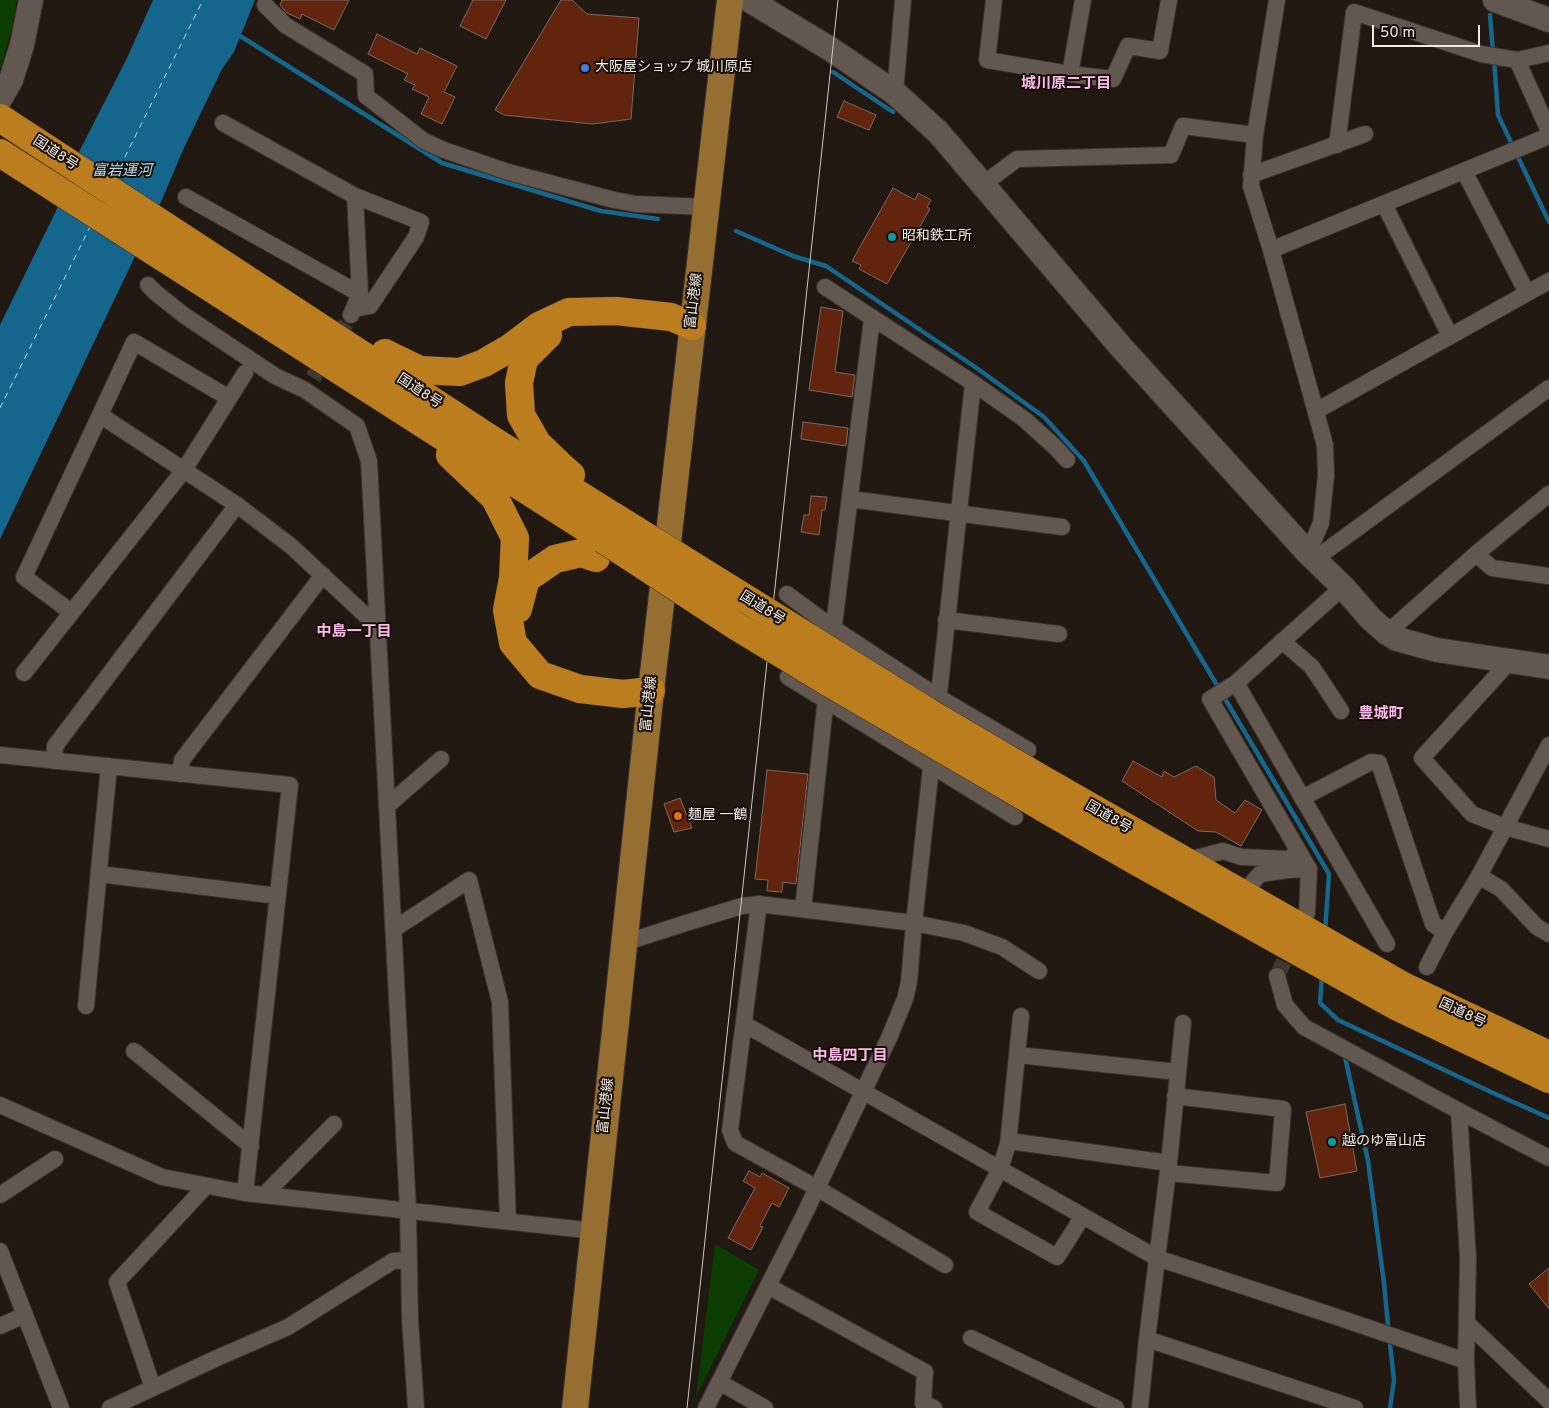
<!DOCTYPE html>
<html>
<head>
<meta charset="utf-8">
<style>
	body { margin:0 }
	#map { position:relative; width:1549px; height:1408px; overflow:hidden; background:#211911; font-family:Overpass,sans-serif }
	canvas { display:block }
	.scale { position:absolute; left:1372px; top:25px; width:108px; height:22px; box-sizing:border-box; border:2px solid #f1eae5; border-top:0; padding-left:6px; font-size:15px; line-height:18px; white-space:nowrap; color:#f1eae5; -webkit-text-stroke:4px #181008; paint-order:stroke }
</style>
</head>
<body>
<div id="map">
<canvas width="1549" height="1408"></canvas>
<div class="scale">50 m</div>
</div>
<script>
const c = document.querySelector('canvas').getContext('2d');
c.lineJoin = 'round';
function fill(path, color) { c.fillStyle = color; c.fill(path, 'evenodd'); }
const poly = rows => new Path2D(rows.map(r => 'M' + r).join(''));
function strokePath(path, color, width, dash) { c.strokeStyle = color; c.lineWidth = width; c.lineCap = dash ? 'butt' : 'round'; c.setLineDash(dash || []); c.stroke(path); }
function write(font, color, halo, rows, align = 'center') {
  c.font = font + ' Overpass,"Noto Sans JP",sans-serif'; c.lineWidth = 4; c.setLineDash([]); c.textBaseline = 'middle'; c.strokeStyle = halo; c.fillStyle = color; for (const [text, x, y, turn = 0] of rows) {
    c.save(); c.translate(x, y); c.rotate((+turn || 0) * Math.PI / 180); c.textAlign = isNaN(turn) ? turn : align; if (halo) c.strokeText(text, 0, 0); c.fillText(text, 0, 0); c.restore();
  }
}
const green = poly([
	[0,0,17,0,12,27,0,70],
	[715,1244,759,1270,696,1397]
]);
const water = poly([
	[153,0,255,0,234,52,222,69,183,150,160,204,0,539,0,325,56,211,79,152,127,58]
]);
const stream = poly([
	[1490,15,1493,52],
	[237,34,442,163,601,211,658,219],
	[1494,59,1498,115,1549,222],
	[833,72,893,112],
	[736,231,793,256,826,266,978,369,1044,417,1084,461,1329,874,1325,932],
	[1322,974,1320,1003,1338,1020,1491,1092,1549,1118],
	[1345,1057,1368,1161,1384,1283,1388,1325],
	[1390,1408,1394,1380,1390,1344]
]);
const ferry = poly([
	[115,177,203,0],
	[0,408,91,225]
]);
const building = poly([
	[282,0,349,0,334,30,302,14,300,19,287,13,280,5,282,0],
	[473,0,506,0,486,39,460,26,473,0],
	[561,0,572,0,587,14,639,18,631,119,593,124,504,115,495,110,561,0],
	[377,34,417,54,420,48,457,66,444,92,455,97,442,124,421,114,429,97,412,89,415,85,404,80,408,74,368,54,377,34],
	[844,101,876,115,869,130,837,117,844,101],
	[893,188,915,200,918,193,931,200,927,207,930,209,887,284,859,269,861,265,852,261,893,188],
	[821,307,843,311,835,372,855,375,852,397,809,390,821,307],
	[803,422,848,428,846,446,801,439,803,422],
	[811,496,827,497,825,510,822,510,819,535,801,532,804,515,809,515,811,496],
	[1133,761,1162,777,1164,771,1174,777,1196,766,1214,777,1216,800,1235,813,1245,800,1262,810,1241,846,1216,832,1198,831,1122,781,1133,761],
	[767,770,808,774,796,884,783,882,782,892,767,891,768,880,755,879,767,770],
	[680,798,692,828,674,832,664,804,680,798],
	[1345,1104,1357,1171,1320,1178,1306,1112,1345,1104],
	[749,1171,760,1177,762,1173,789,1188,779,1207,772,1203,760,1226,763,1227,751,1250,728,1238,755,1188,743,1181,749,1171],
	[1549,1268,1549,1309,1529,1284,1549,1268]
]);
const streetTunnel = poly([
	[313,378,351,315],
	[1277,976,1294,940]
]);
const street = poly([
	[994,0,987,60,1070,74,1113,79,1128,46,1160,51,1169,0],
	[1277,0,1255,135,1251,186,1271,250,1325,445,1326,476,1321,523,1308,553],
	[265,5,285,25,365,74,366,96,424,141,444,150,508,172,614,200,636,204,706,207],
	[1549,53,1517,60,1549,131],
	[1070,74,1083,0],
	[895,93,903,0],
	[223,123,355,196,360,294,351,315],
	[1337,145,1354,12,1481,54,1517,60],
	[1464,171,1527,293],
	[1251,175,1365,134],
	[982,185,1017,159,1171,155,1183,126,1255,135],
	[186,197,360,294],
	[1384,204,1450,336],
	[1271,250,1549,136],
	[148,285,156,293,185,316,275,376,305,390,357,426,369,461,408,1210,410,1319,416,1408],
	[825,287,973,383,1024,419,1055,447,1067,460],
	[354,309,370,306,416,237,421,222,355,196],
	[229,398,134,342,100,415,237,505,291,546,378,627],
	[1316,411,1549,281],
	[850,499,1062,527],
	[1476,554,1492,568,1549,576],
	[1315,559,1549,388],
	[787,594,833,628,938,697,1028,750],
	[71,612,24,577,100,415],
	[946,620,1059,634],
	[1387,633,1476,554,1549,494],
	[1282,641,1312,667,1341,711],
	[1510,661,1422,758,1472,814,1505,827,1549,839],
	[24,673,184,470,245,373],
	[788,677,1015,817],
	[1236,683,1387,944],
	[0,755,290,785,245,1193],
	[54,761,55,746,237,505],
	[180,774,182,760,323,575],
	[1302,798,1371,762,1379,763,1433,924,1445,932],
	[387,806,441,759],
	[1184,861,1223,851,1241,857,1288,859,1299,852],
	[99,874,278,896],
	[1479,876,1501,889,1537,927,1549,934],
	[1250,899,1252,883,1260,874,1288,870,1309,869],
	[759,904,730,1130,735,1143,817,1188,945,1265],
	[803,909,833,633,872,319],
	[1307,913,1309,869,1210,699,1236,683,1343,587],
	[394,929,469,880,500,1002,508,1221],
	[624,943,686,923,742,906,759,904,914,923,964,933,1002,947,1039,971],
	[1427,967,1445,932,1479,876,1549,745],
	[1277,976,1285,1005,1304,1027,1459,1111,1549,1158],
	[86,1006,109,766],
	[1021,1016,1008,1144,1000,1169,977,1212,1057,1257,1083,1216],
	[744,1024,1157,1258,1328,1314,1466,1361,1468,1408],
	[134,1051,251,1146],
	[1018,1055,1178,1072],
	[0,1105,162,1177,245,1193,595,1231],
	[1459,1111,1468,1258,1466,1361],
	[1009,1141,1169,1163],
	[1168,1173,1277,1183,1283,1109,1175,1096],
	[0,1195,55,1159],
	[264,1195,334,1124],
	[0,1251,61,1408],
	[768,1286,925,1372,923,1403,934,1408],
	[1467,1323,1549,1401],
	[0,1326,25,1315],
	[971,1338,1116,1408],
	[1147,1339,1355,1408],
	[719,1382,765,1408],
	[153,1388,117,1282,206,1186],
	[110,1408,217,1358,288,1327,393,1261,409,1260],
	[706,1408,804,1215,889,1038,905,999,909,982,914,923,973,383],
	[1140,1408,1147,1339,1169,1163,1183,1023]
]);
const secondary = poly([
	[749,0,832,50,895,93,938,132,1121,347,1308,553,1343,587,1371,619,1387,633,1397,639,1437,650,1549,667],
	[1495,0,1549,20],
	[0,99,11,80,22,45,31,0]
]);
const primary = poly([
	[575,1408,651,691,730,0]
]);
const highway = poly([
	[0,118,489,438,613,516],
	[0,153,603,539],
	[548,335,524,359,519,383,521,415,537,443,563,468,571,475],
	[385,353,420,370,460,372,484,363,510,348,539,326,569,312,616,311,671,317,692,326],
	[450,455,495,498,515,538,513,578,507,610,513,643,540,675,580,689,623,694,651,691],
	[518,609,526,579,555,559,581,553,596,558],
	[1047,782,1403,986,1549,1055],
	[1042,807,1136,861,1396,1006,1549,1079]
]);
const tram = poly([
	[687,1408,838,0]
]);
const highwayBridge = poly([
	[613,516,928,712,1047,782],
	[603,539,736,626,828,682,1042,807]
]);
const markers = [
	[585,68,5,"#3f7fe0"],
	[892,237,5,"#0f9aa8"],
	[678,816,5,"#e8710a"],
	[1332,1142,5,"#0f9aa8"]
];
const poiNames = [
	["大阪屋ショップ 城川原店",595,68],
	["昭和鉄工所",902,237],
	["麺屋 一鶴",688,816],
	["越のゆ富山店",1342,1142]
];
const streetNames = [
	["国道8号",55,154,33],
	["富山港線",695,301,-83],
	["国道8号",419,392,33],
	["国道8号",762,609,32],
	["富山港線",650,704,-84],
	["国道8号",1108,818,30],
	["国道8号",1462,1014,25],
	["富山港線",607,1106,-84]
];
const neighbourhoodNames = [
	["城川原二丁目",1066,85],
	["中島一丁目",354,633],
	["豊城町",1381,715],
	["中島四丁目",850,1057]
];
const waterNames = [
	["富岩運河",122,172]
];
fill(green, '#0b3c00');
fill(water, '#15668d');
strokePath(stream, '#15668d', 4.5);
strokePath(ferry, '#b0dcf8', 1, [6, 5]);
fill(building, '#62240c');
strokePath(building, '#776964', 1);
strokePath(streetTunnel, '#403831', 16, [16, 8]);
strokePath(street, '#39322f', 18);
strokePath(secondary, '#39322f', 26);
strokePath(primary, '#39322f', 28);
strokePath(highway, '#39322f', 29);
strokePath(street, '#62584f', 16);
strokePath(secondary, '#62584f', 24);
strokePath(primary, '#976e32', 26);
strokePath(highway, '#bb7d1e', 28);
strokePath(tram, '#cec7c2', 1);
strokePath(highwayBridge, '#39322f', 29, []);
strokePath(highwayBridge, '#bb7d1e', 28);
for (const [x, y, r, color] of markers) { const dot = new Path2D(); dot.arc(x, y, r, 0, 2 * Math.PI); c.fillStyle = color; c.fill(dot); strokePath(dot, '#181008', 2); }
write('14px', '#f1eae5', '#181008', poiNames, 'left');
write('14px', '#f1eae5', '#181008', streetNames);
write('bold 15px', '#fbb9eb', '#181008', neighbourhoodNames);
write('italic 15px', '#b0dcf8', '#181008', waterNames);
</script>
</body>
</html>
